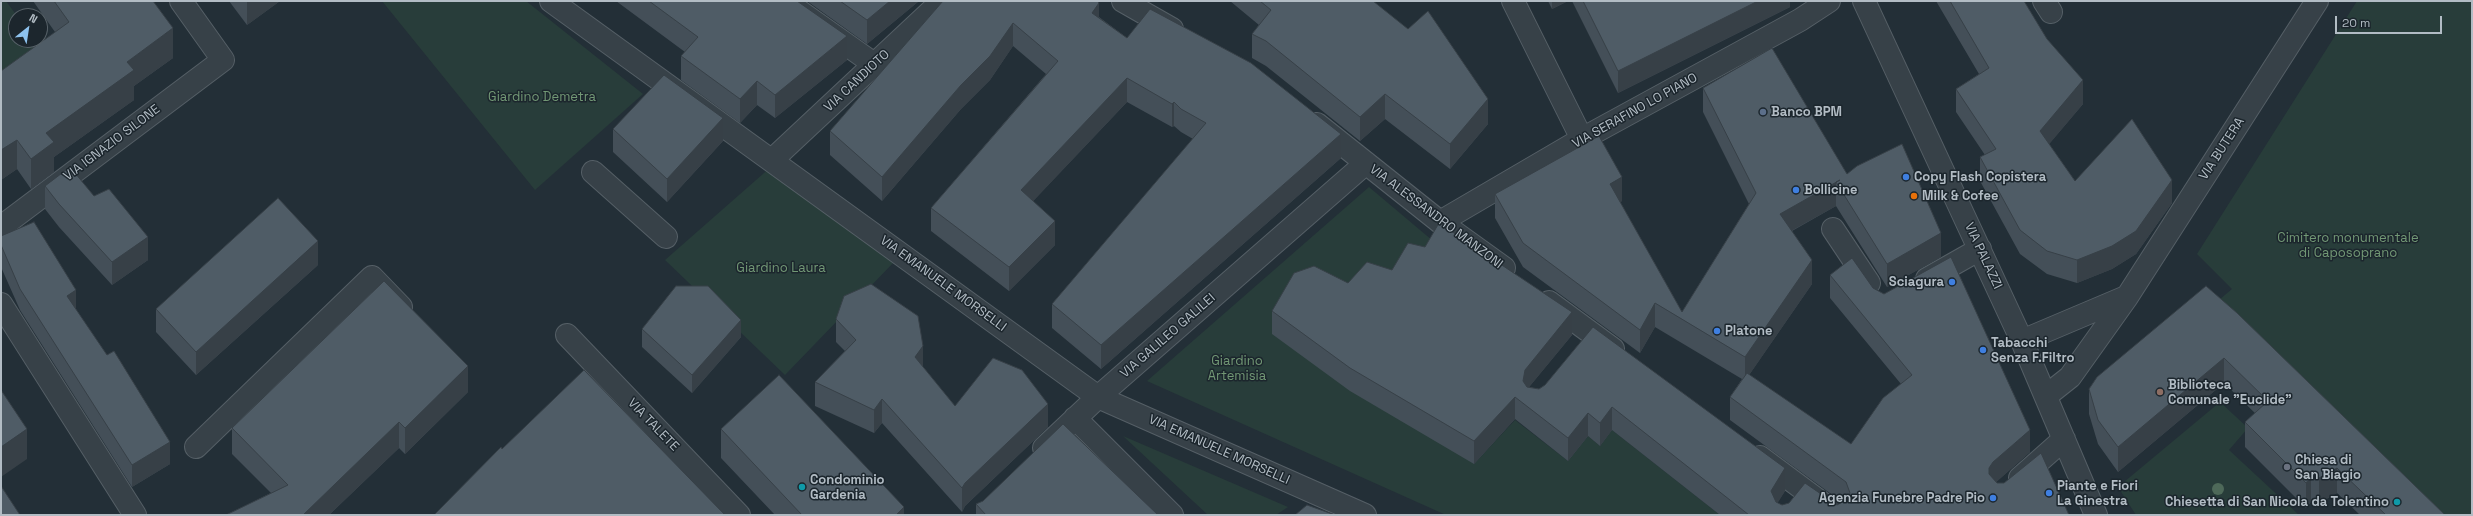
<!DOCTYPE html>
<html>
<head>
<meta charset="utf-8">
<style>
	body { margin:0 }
	#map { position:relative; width:2473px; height:516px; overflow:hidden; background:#232f37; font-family:"Space Grotesk",sans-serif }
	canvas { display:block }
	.frame { position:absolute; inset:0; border:2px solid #b2bcc4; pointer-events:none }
	.north { position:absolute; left:8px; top:8px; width:40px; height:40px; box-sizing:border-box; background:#1c262d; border:1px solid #586269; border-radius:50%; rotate:30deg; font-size:11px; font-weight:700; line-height:16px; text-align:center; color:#b2bcc4 }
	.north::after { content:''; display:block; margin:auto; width:14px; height:18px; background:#8dc2ee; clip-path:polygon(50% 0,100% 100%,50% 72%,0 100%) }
	.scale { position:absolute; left:2335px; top:16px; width:107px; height:18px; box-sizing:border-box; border:2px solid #b2bcc4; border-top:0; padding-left:5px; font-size:12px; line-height:14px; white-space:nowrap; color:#b2bcc4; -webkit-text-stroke:3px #1c262d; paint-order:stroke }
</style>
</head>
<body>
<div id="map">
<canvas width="2473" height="516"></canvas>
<div class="frame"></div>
<div class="north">N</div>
<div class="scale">20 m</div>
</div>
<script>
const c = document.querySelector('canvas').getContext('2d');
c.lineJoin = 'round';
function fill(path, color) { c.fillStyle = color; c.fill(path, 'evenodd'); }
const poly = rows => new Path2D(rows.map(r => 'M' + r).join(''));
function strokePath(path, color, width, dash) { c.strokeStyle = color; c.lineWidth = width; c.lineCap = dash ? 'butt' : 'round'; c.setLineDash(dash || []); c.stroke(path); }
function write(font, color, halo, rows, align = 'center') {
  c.font = font + ' "Space Grotesk",sans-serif'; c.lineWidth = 3; c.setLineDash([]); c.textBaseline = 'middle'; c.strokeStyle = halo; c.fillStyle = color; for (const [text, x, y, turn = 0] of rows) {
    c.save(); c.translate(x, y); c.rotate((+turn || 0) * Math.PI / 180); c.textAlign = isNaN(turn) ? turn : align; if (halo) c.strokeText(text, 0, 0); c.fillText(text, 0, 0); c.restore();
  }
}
const green = poly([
	[1,1,6,1,17,16,16,40,36,40,39,44,1,73],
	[382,1,526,1,643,94,535,190],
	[2357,1,2472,1,2472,515,2361,515,2204,364,2206,311,2232,289,2197,254],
	[772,166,895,261,785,375,665,260],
	[1369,187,1439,246,1474,464,1515,420,1568,461,1588,436,1600,446,1612,430,1720,515,1446,515,1147,381],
	[2220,402,2248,428,2229,450,2299,515,2136,515,2118,487],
	[1123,436,1288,507,1276,515,1208,515]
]);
const minor = poly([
	[551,1,1098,397,1365,515],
	[785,1,874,64],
	[1123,1,1172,29],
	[1513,1,1582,139],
	[1864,1,2022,341,2096,515],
	[2044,1,2051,12],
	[1317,124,1440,222,1504,268],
	[772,160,942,1],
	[593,172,666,237],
	[1440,222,1582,139,1800,20,1829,1],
	[1,227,223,60,181,1],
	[1833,229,1869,283],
	[1927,279,1980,249],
	[1549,302,1613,349],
	[1,304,135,515],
	[567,335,739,515],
	[2022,341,2126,297],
	[2046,396,2070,377,2127,297,2317,1],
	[1075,418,1172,515],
	[196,447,372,277,401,307],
	[1044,448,1098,397,1366,163],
	[1760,457,1838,515],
	[2020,478,2064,439]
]);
const trees = [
	[2218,489]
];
const wall = poly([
	[33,1,153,1,173,58,134,86,134,100,54,157,54,172,31,189,17,169,1,180,55,32],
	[229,1,280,1,247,25],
	[616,1,797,1,847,60,775,118,757,105,740,123,681,80,681,56,685,52],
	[807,1,919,1,867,44],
	[943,1,1099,17,1127,38,1341,158,1101,369,1052,328,1052,304,1193,139,1181,132,1174,126,1172,127,1127,102,1033,201,1055,245,1009,291,931,231,931,208,1046,74,1013,46,990,80,961,109,882,201,830,155,830,131],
	[1230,1,1373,1,1488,124,1450,169,1385,119,1360,141,1266,66,1252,58,1252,34,1259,25],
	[1548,1,1568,1,1552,9],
	[1572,1,1790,1,1790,7,1618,93],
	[1936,1,2024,1,2083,104,2049,144,2075,181,2172,203,2136,254,2112,269,2077,283,2047,274,2020,254,1980,181,1980,157,1985,155,1956,112,1956,89,1979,74],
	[1703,88,1847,174,1941,257,1887,287,1836,206,1792,231,1812,284,1749,375,1851,444,1901,384,1830,298,1830,275,1873,288,2030,452,1996,482,1997,483,2069,515,1720,515,1612,430,1600,446,1588,436,1568,461,1515,419,1474,464,1350,391,1272,334,1272,311,1348,283,1572,335,1529,387,1539,389,1545,385,1593,327,1785,491,1777,503,1782,505,1837,505,1842,502,1730,420,1730,397,1742,379,1655,327,1640,353,1523,267,1495,218,1495,194,1622,201,1620,202,1682,312,1749,204,1703,112],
	[613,129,723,141,667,202,613,152],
	[45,186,94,196,148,260,112,285,59,227,45,209],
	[1,236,76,310,170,464,132,487,20,310,1,267],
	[318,265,196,375,156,332,156,309],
	[2206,286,2445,515,2360,515,2337,493,2319,503,2311,502,2306,508,2245,447,2245,422,2255,413,2224,383,2118,472,2098,444,2089,414,2089,389],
	[836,319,923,367,955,406,1048,427,965,506,962,512,882,423,874,433,815,406,815,382,845,351,836,342],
	[642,329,741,337,692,393,642,347],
	[468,392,405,454,399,448,329,515,226,515,271,493,232,454,232,428],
	[721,429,904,515,775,515,721,458],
	[976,504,1158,515,976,515]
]);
const shadedWall = poly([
	[249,1,280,1,247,25,247,2],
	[890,1,919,1,867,44,867,20],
	[1552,1,1568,1,1552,9],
	[1758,1,1790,1,1790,7,1618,93,1618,71],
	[1099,3,1099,27,1092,13],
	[1013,23,1013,46,990,80,961,109,882,201,882,177,961,85],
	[173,28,173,58,134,86,134,100,54,157,54,172,31,189,31,159,46,133,127,62],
	[847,36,847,60,775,118,775,95],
	[1127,78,1127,102,1021,214,1021,190],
	[2083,80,2083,104,2040,155,2040,131],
	[757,81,757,105,740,123,740,99],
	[1385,94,1385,119,1360,141,1360,117],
	[1488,99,1488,124,1450,169,1450,144],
	[1174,102,1174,126,1172,127,1172,104],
	[723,118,723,141,667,202,667,179],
	[1341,134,1341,158,1101,369,1101,345],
	[17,140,17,169,1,180,1,150],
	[1622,177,1622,201,1610,208,1610,184],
	[1840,180,1836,182,1836,206,1780,237,1780,214],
	[2172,180,2172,203,2136,254,2112,269,2077,283,2077,260],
	[1055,221,1055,245,1009,291,1009,267],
	[1941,233,1941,257,1887,287,1887,264],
	[148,237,148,260,112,285,112,262],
	[318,241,318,265,196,375,196,352],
	[1812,260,1812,284,1745,381,1745,357],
	[76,290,76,311,67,296],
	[1655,303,1655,327,1640,353,1640,330],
	[1572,312,1572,335,1525,392,1523,404,1523,381,1525,370],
	[741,320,741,337,692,393,692,375],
	[923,346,923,370,915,357],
	[2224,358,2224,383,2118,472,2118,447],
	[468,366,468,392,405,454,405,428],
	[1515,397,1515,419,1474,464,1474,441],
	[882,399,882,423,874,433,874,410],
	[1048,404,1048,427,965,506,962,512,962,488,965,483],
	[1612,407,1612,430,1600,446,1600,423],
	[1588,413,1588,436,1568,461,1568,438],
	[399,422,399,448,329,515,303,515],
	[27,429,27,459,1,477,1,447],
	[2030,430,2030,452,1993,485,1989,490,1989,468,1993,462],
	[170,442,170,464,132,487,132,465],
	[1785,468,1785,491,1771,514,1771,491],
	[2337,468,2337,493,2319,503,2319,478],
	[2311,477,2311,502,2306,508,2306,483],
	[904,507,904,515,896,515]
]);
const building = poly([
	[54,1,153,1,173,28,127,62,134,70,46,133,54,142,31,159,17,140,1,150,1,71,69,22,54,1],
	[649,1,797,1,847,36,775,95,757,81,740,99,681,56,698,37,649,1],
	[840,1,890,1,867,20,840,1],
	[943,1,1097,1,1099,3,1092,13,1127,38,1150,9,1251,63,1341,134,1101,345,1052,304,1206,123,1181,109,1174,102,1172,104,1127,78,1021,190,1055,221,1009,267,931,208,1058,61,1013,23,990,56,961,85,882,177,830,131,943,1],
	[1260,1,1373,1,1408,29,1428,11,1488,99,1450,144,1385,94,1360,117,1266,41,1252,34,1271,10,1260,1],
	[1583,1,1758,1,1618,71,1583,1],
	[1950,1,2024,1,2047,39,2083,80,2040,131,2075,181,2132,119,2172,180,2136,231,2112,246,2077,260,2047,251,2020,230,1980,157,1996,149,1956,89,1989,68,1950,1],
	[1772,48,1847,174,1857,166,1902,144,1941,233,1887,264,1836,182,1840,180,1780,214,1812,260,1745,357,1655,303,1640,330,1523,243,1495,194,1599,136,1622,177,1610,184,1682,312,1756,193,1703,88,1772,48],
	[664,75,723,118,667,179,613,129,664,75],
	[70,167,94,196,109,189,148,237,112,262,59,204,45,186,70,167],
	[278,198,318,241,196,352,156,309,278,198],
	[34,222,76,290,67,296,107,355,114,351,170,442,132,465,20,289,1,245,1,236,34,222],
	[1439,223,1572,312,1525,370,1523,381,1527,387,1539,389,1545,385,1593,327,1785,468,1771,491,1776,502,1782,505,1789,503,1805,483,1837,505,1848,499,1850,493,1846,482,1730,397,1747,373,1851,444,1883,398,1912,375,1830,275,1852,258,1873,288,1884,294,1951,257,2030,430,1993,462,1989,468,1989,474,1997,483,2004,483,2041,453,2069,515,1749,515,1612,407,1600,423,1588,413,1568,438,1515,397,1474,441,1350,368,1272,311,1294,273,1314,266,1348,283,1367,262,1392,270,1408,243,1425,247,1439,223],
	[384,281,468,366,405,428,399,422,303,515,226,515,288,485,232,428,384,281],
	[871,284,918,316,923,346,915,357,955,406,993,358,1022,370,1048,404,965,483,962,488,882,399,874,410,815,382,856,340,836,319,844,296,871,284],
	[676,286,708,286,741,320,692,375,642,329,676,286],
	[2206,286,2237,313,2445,515,2386,515,2337,468,2319,478,2311,477,2306,483,2245,422,2268,401,2224,358,2118,447,2098,420,2089,389,2097,377,2206,286],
	[584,370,725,515,434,515,501,447,502,449,584,370],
	[779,375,904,507,896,515,802,515,721,429,779,375],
	[1,390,27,429,1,447,1,390],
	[1063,424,1158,515,986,515,976,504,983,501,1063,424],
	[1,486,20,515,1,515,1,486],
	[1307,505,1335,515,1295,515,1307,505]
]);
const markers = [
	[1763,112,4,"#5c6f8a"],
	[1906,177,4,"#3f7fe0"],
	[1796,190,4,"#3f7fe0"],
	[1914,196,4,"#e8710a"],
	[1952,282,4,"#3f7fe0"],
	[1717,331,4,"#3f7fe0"],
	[1983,350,4,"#3f7fe0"],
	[2160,392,4,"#8d6e63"],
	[2287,467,4,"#6b7280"],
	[802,487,4,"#0f9aa8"],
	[2049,493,4,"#3f7fe0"],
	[1993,498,4,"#3f7fe0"],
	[2397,502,4,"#0f9aa8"]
];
const streetNames = [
	["VIA CANDIOTO",857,81,-43],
	["VIA SERAFINO LO PIANO",1635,111,-29],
	["VIA IGNAZIO SILONE",112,143,-37],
	["VIA BUTERA",2222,149,-57],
	["VIA ALESSANDRO MANZONI",1436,217,37],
	["VIA PALAZZI",1983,256,65],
	["VIA EMANUELE MORSELLI",943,284,36],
	["VIA GALILEO GALILEI",1168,336,-41],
	["VIA TALETE",653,425,46],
	["VIA EMANUELE MORSELLI",1219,450,24]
];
const parkNames = [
	["Giardino Demetra",542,97],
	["Cimitero monumentale",2348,238],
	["di Caposoprano",2348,253],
	["Giardino Laura",781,268],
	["Giardino",1237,361],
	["Artemisia",1237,376]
];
const poiNames = [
	["Banco BPM",1771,112],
	["Copy Flash Copistera",1914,177],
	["Bollicine",1804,190],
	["Milk & Cofee",1922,196],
	["Sciagura",1944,282,"right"],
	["Platone",1725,331],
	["Tabacchi",1991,343],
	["Senza F.Filtro",1991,358],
	["Biblioteca",2168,385],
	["Comunale \"Euclide\"",2168,400],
	["Chiesa di",2295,460],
	["San Biagio",2295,475],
	["Condominio",810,480],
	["Gardenia",810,495],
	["Piante e Fiori",2057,486],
	["La Ginestra",2057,501],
	["Agenzia Funebre Padre Pio",1985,498,"right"],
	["Chiesetta di San Nicola da Tolentino",2389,502,"right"]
];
fill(green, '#283d3a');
strokePath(minor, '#555f66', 24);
strokePath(minor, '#374148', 22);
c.fillStyle = '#4e6959';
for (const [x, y] of trees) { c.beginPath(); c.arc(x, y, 6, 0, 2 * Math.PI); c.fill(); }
fill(wall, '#444f58');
fill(shadedWall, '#374047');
fill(building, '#4f5c66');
strokePath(building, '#374047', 1);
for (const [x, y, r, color] of markers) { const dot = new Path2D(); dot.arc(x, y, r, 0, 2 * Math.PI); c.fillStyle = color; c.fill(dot); strokePath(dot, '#1c262d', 1.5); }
write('13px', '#b2bcc4', '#1c262d', streetNames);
write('13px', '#729875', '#1c262d', parkNames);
write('bold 13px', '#b2bcc4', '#1c262d', poiNames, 'left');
</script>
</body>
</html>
